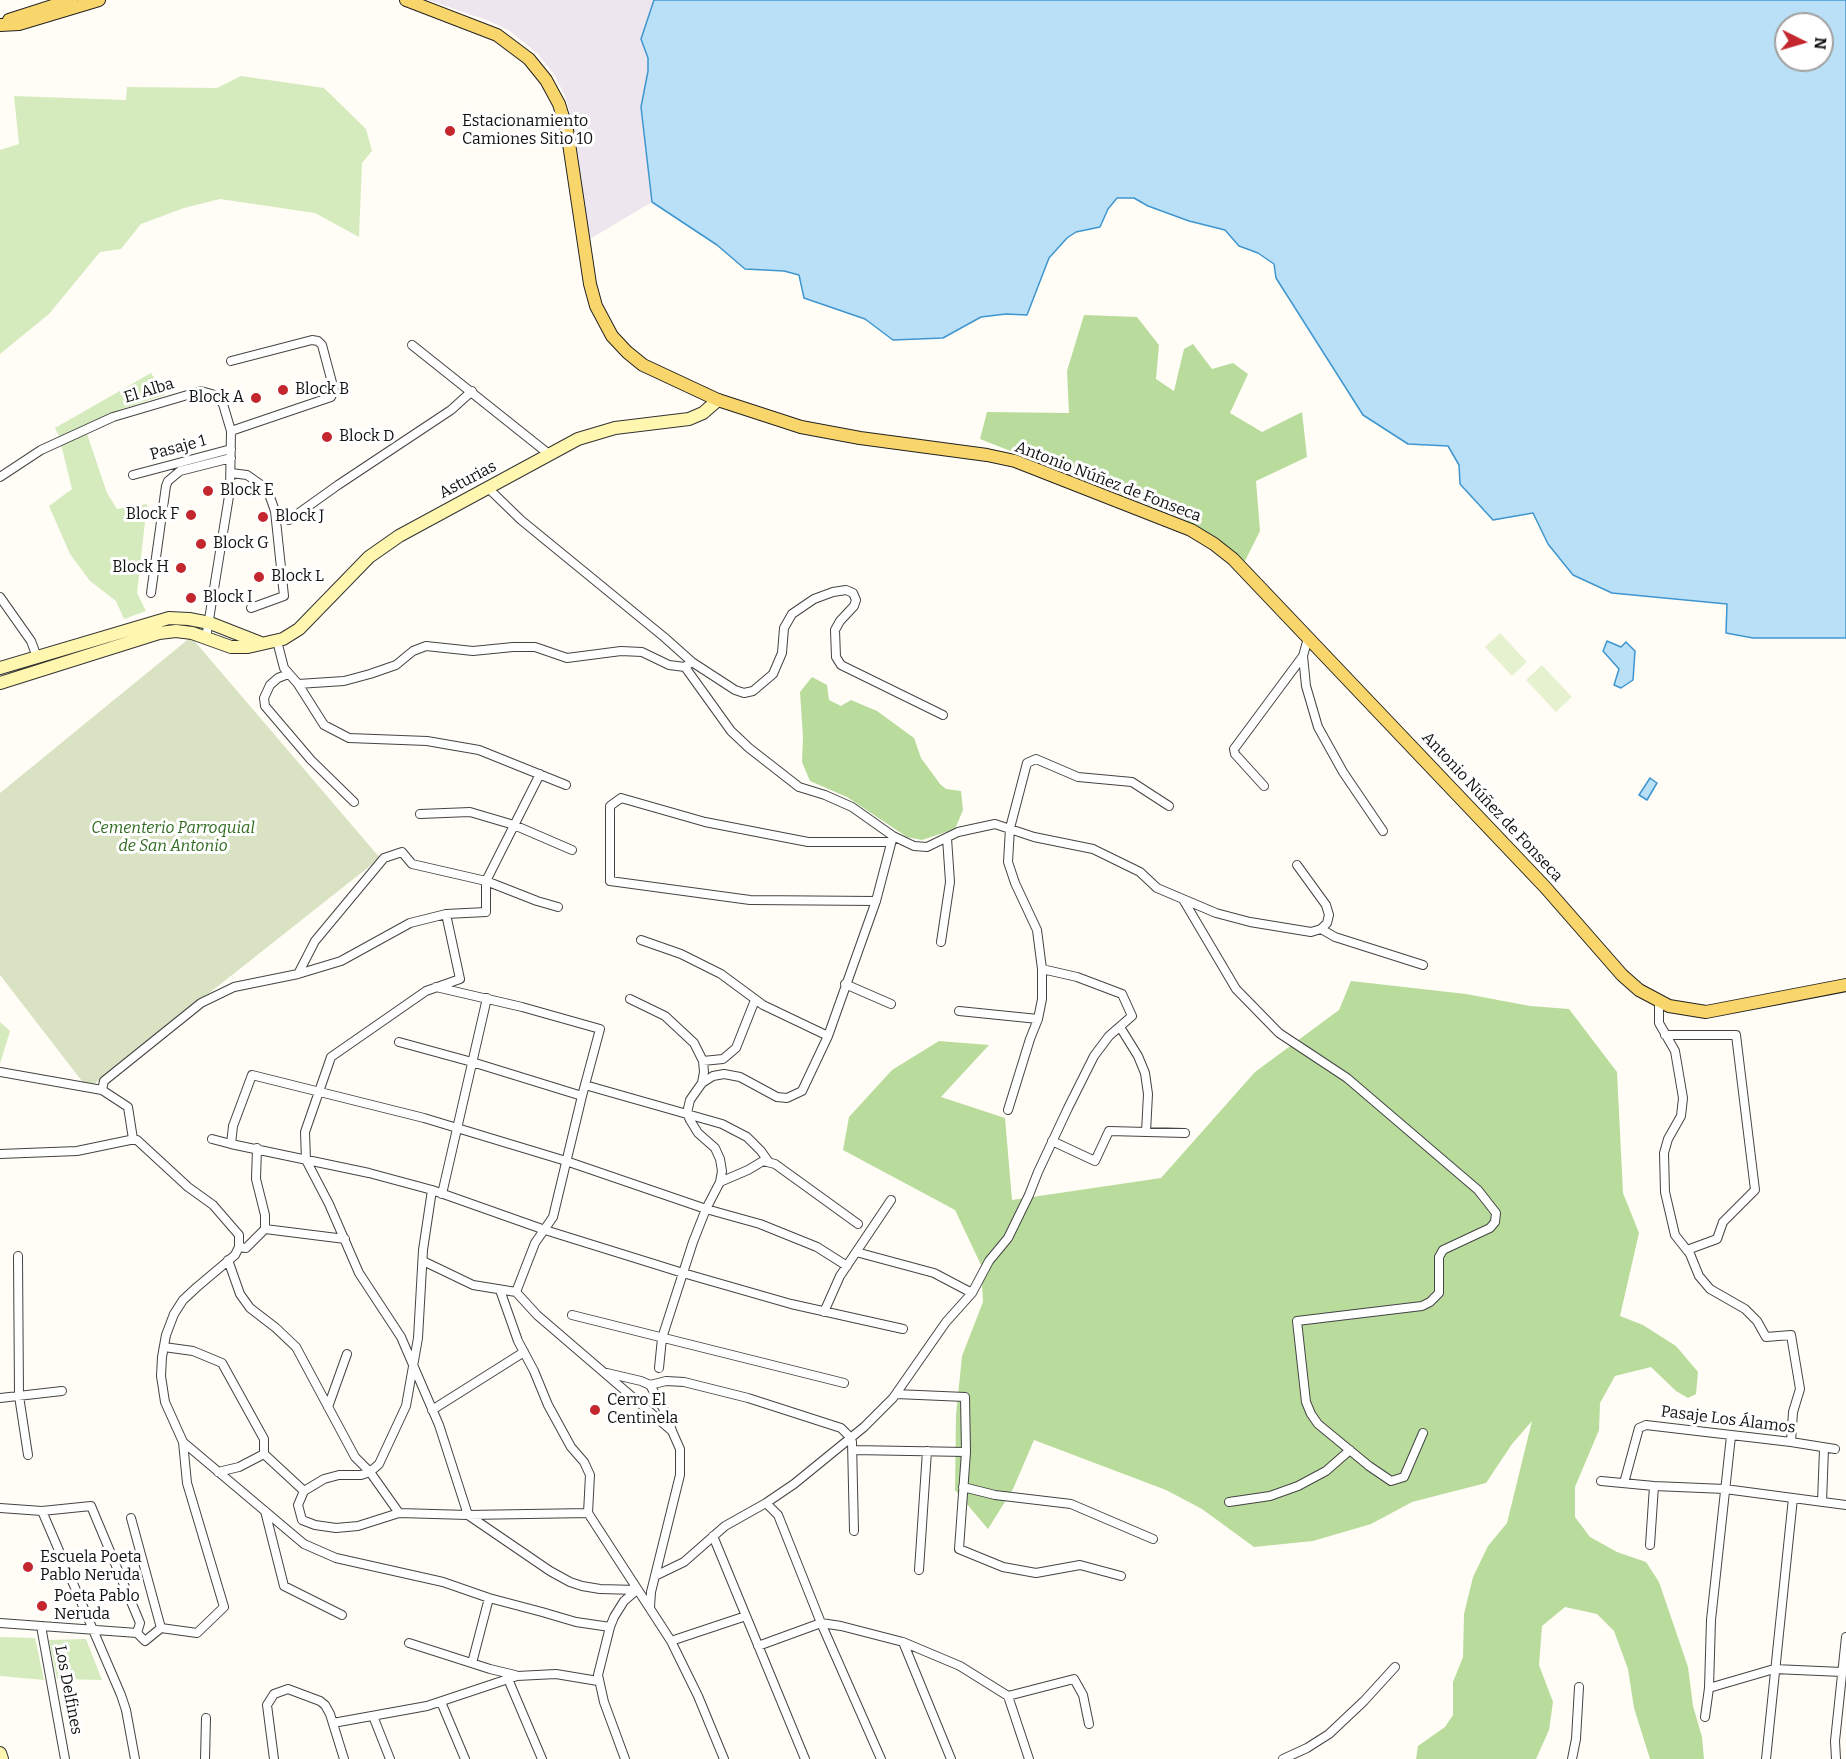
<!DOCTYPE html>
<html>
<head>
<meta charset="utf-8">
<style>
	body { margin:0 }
	#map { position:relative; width:1846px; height:1759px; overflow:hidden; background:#fffdf5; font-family:Bitter,serif }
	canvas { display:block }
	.north { position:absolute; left:1774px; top:12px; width:60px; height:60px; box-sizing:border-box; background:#fff; border:2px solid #a0a0a0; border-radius:50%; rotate:95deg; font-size:16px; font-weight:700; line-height:24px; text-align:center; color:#111 }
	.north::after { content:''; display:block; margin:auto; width:21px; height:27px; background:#c4262e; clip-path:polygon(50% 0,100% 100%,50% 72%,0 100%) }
</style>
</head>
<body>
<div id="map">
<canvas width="1846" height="1759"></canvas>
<div class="north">N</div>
</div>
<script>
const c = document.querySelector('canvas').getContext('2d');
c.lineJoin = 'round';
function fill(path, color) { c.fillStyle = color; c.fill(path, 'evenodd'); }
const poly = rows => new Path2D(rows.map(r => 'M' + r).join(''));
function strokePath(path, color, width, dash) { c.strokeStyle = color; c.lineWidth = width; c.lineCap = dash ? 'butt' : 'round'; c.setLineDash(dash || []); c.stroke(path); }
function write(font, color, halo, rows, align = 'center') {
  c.font = font + ' Bitter,serif'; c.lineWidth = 6; c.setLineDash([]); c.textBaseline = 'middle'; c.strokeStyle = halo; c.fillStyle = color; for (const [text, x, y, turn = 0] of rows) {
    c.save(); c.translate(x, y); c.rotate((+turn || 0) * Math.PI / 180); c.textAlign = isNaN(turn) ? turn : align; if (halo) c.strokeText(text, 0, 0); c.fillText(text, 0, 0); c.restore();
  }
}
const industrial = poly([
	[428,0,654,0,641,39,648,58,648,71,641,107,652,202,590,239,572,121,565,96,554,74,538,54,510,31,489,21]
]);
const green = poly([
	[241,76,324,88,366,129,372,151,362,163,359,237,315,213,220,199,184,208,141,224,121,249,100,252,49,314,0,354,0,150,19,144,14,96,126,100,127,87,217,88],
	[151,373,165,395,121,409,84,425,107,493,117,509,147,504,137,593,146,611,124,619,116,601,90,581,70,554,49,506,72,489,59,436,55,428],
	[0,1022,10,1031,0,1064],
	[0,1637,35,1638,44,1680,0,1676],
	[86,1639,102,1680,57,1679,49,1640]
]);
const forest = poly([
	[1084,315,1137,317,1159,345,1156,379,1174,391,1184,349,1193,344,1212,369,1233,363,1248,374,1230,413,1262,432,1302,412,1307,457,1256,481,1260,531,1245,561,1184,519,980,439,987,412,1069,413,1067,371],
	[812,677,827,685,829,700,841,706,851,700,877,711,914,738,921,758,940,784,946,789,961,791,963,810,955,829,922,840,907,837,847,797,810,781,802,762,803,737,800,692],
	[1351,981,1466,994,1530,1006,1569,1009,1617,1072,1623,1193,1639,1233,1620,1316,1643,1325,1676,1346,1698,1372,1696,1394,1688,1398,1676,1391,1651,1367,1615,1376,1600,1403,1599,1430,1575,1487,1575,1517,1590,1537,1617,1552,1646,1562,1659,1582,1688,1667,1693,1706,1702,1737,1704,1759,1650,1759,1634,1708,1628,1669,1614,1631,1597,1614,1565,1607,1542,1626,1539,1665,1553,1702,1549,1730,1536,1759,1416,1759,1418,1746,1445,1727,1453,1715,1453,1682,1463,1657,1464,1614,1473,1577,1488,1546,1507,1523,1532,1421,1512,1444,1486,1483,1412,1502,1371,1524,1313,1541,1254,1547,1202,1509,1166,1490,1034,1440,1013,1489,988,1529,955,1490,956,1415,962,1356,983,1302,981,1265,955,1210,843,1150,849,1117,892,1070,939,1041,989,1045,941,1097,1005,1118,1012,1200,1161,1178,1255,1072,1339,1010]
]);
const cemetery = poly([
	[191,637,380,858,88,1089,0,975,0,793]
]);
const pitch = poly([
	[1500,633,1527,662,1512,676,1485,647],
	[1542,665,1572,697,1556,712,1526,680]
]);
const water = poly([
	[654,0,1846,0,1846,638,1753,638,1726,633,1727,604,1612,593,1573,575,1548,544,1533,513,1493,520,1460,484,1459,465,1448,446,1408,444,1363,415,1276,278,1274,264,1258,253,1239,246,1225,230,1189,221,1148,206,1134,198,1117,198,1108,209,1100,227,1076,232,1067,238,1049,258,1027,315,1006,314,981,317,943,338,893,340,865,319,804,298,799,275,784,271,745,269,717,245,652,202,641,107,648,71,648,58,641,39,654,0],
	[1786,24,1822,24,1822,60,1786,60,1786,24],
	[1607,641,1621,647,1626,642,1635,651,1633,680,1621,688,1614,685,1619,669,1603,651,1607,641],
	[1650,778,1657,783,1647,800,1639,795,1650,778]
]);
const street = poly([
	[412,345,550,455],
	[231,361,312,340,318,341,322,345,334,390,331,397,231,431],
	[231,473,247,475,260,484,269,494,275,511,284,596,251,608],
	[133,475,231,449],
	[0,477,41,450,113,417,201,391,215,395,223,404,231,431,230,490,206,638],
	[488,488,521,520,664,637,692,662,735,690,744,693,753,691,773,674,782,653,784,628,792,614,814,599,833,592,846,590,853,593,856,600,854,606,840,621,835,630,836,657,841,665,943,715],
	[289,520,338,485,451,410,472,391],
	[151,593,166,486,168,481,180,471,231,458],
	[0,597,31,641,37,657],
	[1308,638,1303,656,1306,686,1318,727,1343,772,1383,831],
	[277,641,284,668,298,684,324,725,349,738,427,741,479,750,566,785],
	[685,667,731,731,749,748,799,787,825,795,852,807,893,836,914,846,927,847,958,832,995,824,1034,837,1093,849,1140,872,1157,888,1216,913,1250,922,1311,932,1321,929,1327,923,1329,915,1326,905,1297,865],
	[288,674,278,678,270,685,264,698,265,706,311,760,354,802],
	[298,684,344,681,370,674,396,665,413,651,426,646,473,651,513,647,535,647,567,658,621,651,642,652,669,665,685,667,689,664],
	[1264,786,1235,754,1234,749,1303,656],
	[420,814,470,812,514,825,572,850],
	[876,901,750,900,610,881,610,806,621,798,705,822,808,842,891,842],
	[1184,901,1236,989,1279,1033,1347,1078,1478,1190,1496,1213,1495,1222,1490,1228,1443,1250,1439,1257,1439,1293,1430,1302,1422,1306,1297,1321,1306,1402,1311,1414,1318,1424,1369,1466,1391,1481,1404,1477,1423,1433],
	[446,914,460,979,426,991,331,1057,305,1132,306,1160,329,1204,359,1273,401,1337,439,1425,468,1515,588,1513],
	[1321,929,1335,937,1423,965],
	[641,940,681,954,721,974,763,1005,828,1036],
	[941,942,950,882,947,838],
	[298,974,315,941,384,858,402,852,412,864,486,881,537,901,558,907],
	[845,984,891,1004],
	[436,987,522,1007,600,1029,582,1096,553,1217,535,1243,516,1292],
	[630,999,665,1016,694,1043,703,1061,704,1072,702,1083],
	[1659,1002,1659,1023,1675,1051,1683,1098,1681,1116,1668,1139,1664,1153,1665,1192,1675,1235,1690,1254,1699,1276,1710,1289,1745,1309,1757,1321,1766,1337,1791,1335,1800,1389,1793,1412,1791,1442],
	[959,1011,1038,1019],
	[1120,1027,1138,1056,1145,1073,1148,1094,1146,1132],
	[1665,1035,1736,1035,1755,1190,1723,1222,1717,1239,1687,1250],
	[399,1042,472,1062,582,1096],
	[703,1061,723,1059,736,1048,755,1000],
	[0,1072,102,1090,128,1107,133,1139],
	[585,1085,722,1124,747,1137,761,1151,768,1161],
	[102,1090,104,1081,201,1003,234,987,298,974,341,961,410,923,446,914,486,912,486,881,540,774],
	[1008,1110,1030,1039,1038,1019,1042,999,1042,969,1037,930,1015,883,1008,862,1010,828,1027,763,1036,759,1078,777,1132,782,1169,806],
	[212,1139,231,1144,369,1173,432,1190,545,1230,683,1273,791,1304,903,1329],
	[1052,1141,1095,1161,1109,1131,1185,1133],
	[231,1144,233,1126,252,1075,424,1118,566,1161,706,1209,760,1224,817,1247,847,1266],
	[0,1154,77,1151,130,1140,137,1140,188,1187,213,1205,239,1235,239,1247,235,1255,197,1287,183,1300,174,1314,166,1335,162,1357,161,1376,165,1402,183,1442,304,1544,336,1558,443,1582,489,1598,542,1612,576,1622,610,1627],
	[720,1182,748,1170,763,1161,775,1164,858,1224],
	[432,1190,423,1250,418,1338,406,1406,379,1464,370,1472,361,1475,339,1475,324,1479,304,1491,298,1505,302,1520,315,1525,336,1528,358,1526,399,1513,468,1515,550,1571,570,1582,582,1586,600,1589,637,1590],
	[442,1194,487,998],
	[265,1229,345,1239],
	[239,1247,246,1248,265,1229,265,1215,256,1179,257,1148],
	[856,1252,934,1273,972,1293],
	[18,1256,19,1396,28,1455],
	[228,1260,240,1294,250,1308,276,1328,296,1347,355,1457,370,1472,399,1513],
	[423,1261,473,1285,516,1292,537,1315,672,1431,680,1449,680,1475,651,1592,650,1607],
	[500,1290,518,1341,534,1371,548,1405,571,1447,584,1462,590,1475,588,1513,671,1641,698,1696,724,1759],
	[824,1312,840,1276,891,1200],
	[572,1315,844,1383],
	[164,1347,193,1351,222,1363,264,1439,264,1454,304,1491],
	[659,1368,662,1338,693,1242,706,1209,720,1182,722,1171,720,1159,715,1148,698,1133,690,1120,687,1113,690,1100,702,1083,713,1076,724,1074,740,1077,777,1097,787,1098,802,1091,828,1036,876,901,893,836],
	[607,1373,641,1381,650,1385,668,1417,672,1431],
	[650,1385,666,1381,684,1382,748,1398,841,1428,850,1437,852,1442,854,1531],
	[896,1394,965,1397,966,1452,959,1549,1003,1567,1036,1573,1080,1565,1121,1576],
	[0,1398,62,1391],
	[328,1407,347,1354],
	[432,1410,524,1352],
	[853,1450,966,1452],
	[218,1472,239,1467,264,1454],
	[1601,1481,1654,1486,1725,1489,1846,1505],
	[1624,1483,1639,1428,1646,1425,1791,1442,1835,1449],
	[963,1487,995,1495,1071,1504,1153,1539],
	[1229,1502,1270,1496,1298,1486,1326,1471,1350,1450],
	[1822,1502,1824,1449],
	[766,1503,778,1515,821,1623,881,1759],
	[0,1508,42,1511,91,1506,140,1623,137,1633],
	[42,1511,121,1695,126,1710,135,1759],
	[265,1511,284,1586,342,1615],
	[131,1518,161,1628],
	[713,1536,805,1759],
	[1650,1545,1654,1486],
	[919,1570,927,1451],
	[655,1576,684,1562,725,1526,766,1503,794,1484,864,1427,893,1398,946,1322,972,1293,989,1261,1008,1238,1029,1195,1038,1172,1068,1108,1094,1056,1109,1036,1132,1016,1122,994,1077,977,1042,969],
	[0,1623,137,1633],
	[41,1626,65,1759],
	[137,1633,145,1641,161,1628,197,1633,224,1607,187,1483,183,1442],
	[671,1641,746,1616],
	[903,1642,951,1759],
	[409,1643,490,1669,515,1675],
	[758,1646,821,1623,841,1626,903,1642,960,1666,1008,1696,1029,1759],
	[472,1663,489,1598],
	[508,1679,542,1759],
	[1709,1688,1774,1669,1842,1672],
	[1008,1696,1074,1679,1083,1695,1089,1724],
	[441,1702,465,1759],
	[373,1716,390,1759],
	[1705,1717,1709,1688,1711,1620,1731,1436],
	[333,1723,427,1706,517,1676,556,1674,598,1681],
	[205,1759,206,1718],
	[274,1759,267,1705,274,1694,288,1689,320,1701,325,1705,330,1714,344,1759],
	[625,1759,604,1702,598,1675,610,1627,614,1617,624,1601,637,1590],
	[1283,1759,1307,1748,1329,1734,1364,1701,1395,1667],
	[1572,1759,1576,1739,1579,1687],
	[1766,1759,1793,1498],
	[1836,1759,1835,1741,1846,1637]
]);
const secondary = poly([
	[0,668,169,618,189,619,210,623,261,643],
	[0,683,159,633,176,631,192,633,231,647,248,647,283,639,299,629,369,557,399,536,578,439,615,428,689,419,703,413,718,400],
	[0,1753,2,1759]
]);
const primary = poly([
	[406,0,497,35,529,59,546,80,559,104,567,130,590,284,596,306,612,336,627,352,643,365,718,400,801,427,860,438,987,455,1015,461,1191,530,1214,544,1233,559,1545,887,1622,975,1639,990,1669,1006,1706,1012,1846,985],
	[9,20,71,0],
	[0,25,19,24,99,0]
]);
const markers = [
	[450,131,6,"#c4262e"],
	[283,390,6,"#c4262e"],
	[256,398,6,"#c4262e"],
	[327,437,6,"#c4262e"],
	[208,491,6,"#c4262e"],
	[191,515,6,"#c4262e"],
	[263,517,6,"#c4262e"],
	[201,544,6,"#c4262e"],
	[181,568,6,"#c4262e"],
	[259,577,6,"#c4262e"],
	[191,598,6,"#c4262e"],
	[595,1410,6,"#c4262e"],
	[28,1567,6,"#c4262e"],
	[42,1606,6,"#c4262e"]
];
const poiNames = [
	["Estacionamiento",462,122],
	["Camiones Sitio 10",462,140],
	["Block B",295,390],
	["Block A",244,398,"right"],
	["Block D",339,437],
	["Block E",220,491],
	["Block F",179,515,"right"],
	["Block J",275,517],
	["Block G",213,544],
	["Block H",169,568,"right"],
	["Block L",271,577],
	["Block I",203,598],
	["Cerro El",607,1401],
	["Centinela",607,1419],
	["Escuela Poeta",40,1558],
	["Pablo Neruda",40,1576],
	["Poeta Pablo",54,1597],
	["Neruda",54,1615]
];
const streetNames = [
	["El Alba",149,391,-17],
	["Pasaje 1",178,448,-15],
	["Asturias",468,480,-28],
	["Antonio Núñez de Fonseca",1108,482,21],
	["Antonio Núñez de Fonseca",1492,807,47],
	["Pasaje Los Álamos",1728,1420,7],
	["Los Delfines",68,1690,79]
];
const parkNames = [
	["Cementerio Parroquial",173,829],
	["de San Antonio",173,847]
];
fill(industrial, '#eee6ef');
fill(green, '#d5ebbd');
fill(forest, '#b9dc9c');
fill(cemetery, '#d9e3c4');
fill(pitch, '#e6f2cf');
fill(water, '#b9e0f7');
strokePath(water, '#3f96cf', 1.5);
strokePath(street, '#444', 10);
strokePath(secondary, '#333', 14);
strokePath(primary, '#222', 14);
strokePath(street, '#fff', 8);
strokePath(secondary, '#fff6b0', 12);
strokePath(primary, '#f9d66b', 12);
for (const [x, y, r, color] of markers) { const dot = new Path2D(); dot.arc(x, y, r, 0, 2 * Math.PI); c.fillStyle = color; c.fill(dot); strokePath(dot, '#fff', 2); }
write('16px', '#111', '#fff', poiNames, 'left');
write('16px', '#111', '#fff', streetNames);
write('italic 16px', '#2f6b1f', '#fff', parkNames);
</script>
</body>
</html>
